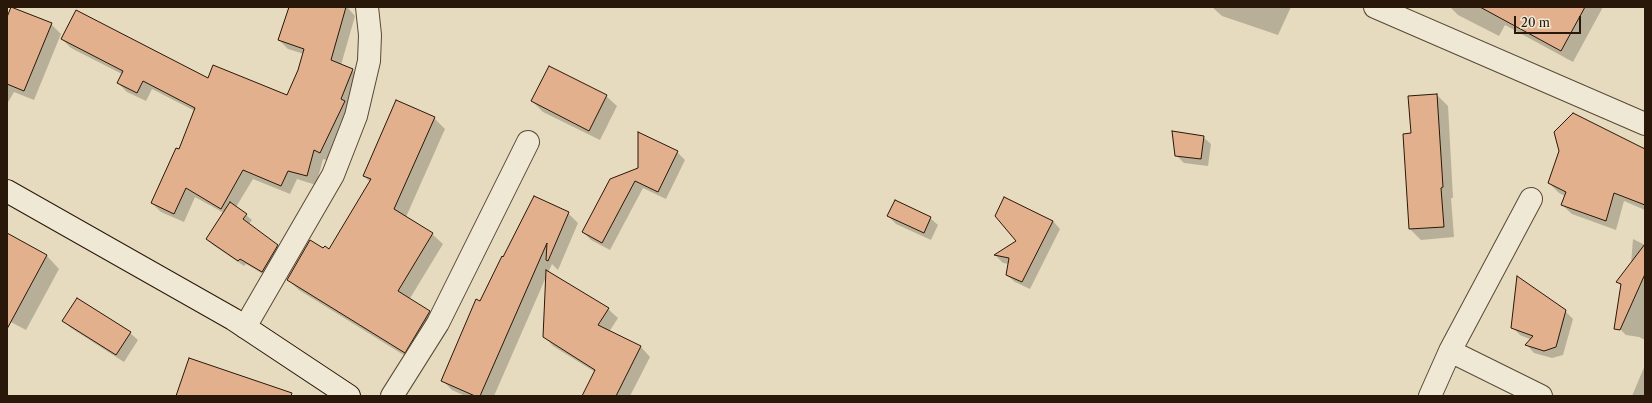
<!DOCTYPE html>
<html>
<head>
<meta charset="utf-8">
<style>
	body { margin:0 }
	#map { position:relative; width:1652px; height:403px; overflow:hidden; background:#e7dbbf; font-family:"Libre Caslon Text",serif }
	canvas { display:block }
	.frame { position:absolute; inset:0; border:8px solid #291709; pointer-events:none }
	.scale { position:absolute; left:1514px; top:16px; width:67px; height:18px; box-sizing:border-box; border:2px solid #291709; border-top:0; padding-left:5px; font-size:12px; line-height:14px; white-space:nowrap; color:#291709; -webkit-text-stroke:3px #efe8d5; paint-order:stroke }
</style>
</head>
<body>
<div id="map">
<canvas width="1652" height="403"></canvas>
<div class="frame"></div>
<div class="scale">20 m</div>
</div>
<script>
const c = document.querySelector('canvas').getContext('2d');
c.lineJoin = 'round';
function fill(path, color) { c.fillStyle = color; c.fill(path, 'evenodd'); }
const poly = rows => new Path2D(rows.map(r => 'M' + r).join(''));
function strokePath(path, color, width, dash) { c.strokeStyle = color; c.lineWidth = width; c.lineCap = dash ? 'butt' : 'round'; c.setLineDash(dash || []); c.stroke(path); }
const shadow = poly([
	[290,7,347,7,355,16,341,65,352,70,361,79,330,161,323,159,316,185,297,179,290,194,253,179,236,207,252,220,249,224,283,251,268,277,246,264,244,266,213,245,207,239,224,213,195,197,184,222,161,212,152,203,179,150,195,111,152,89,146,101,127,92,118,83,122,74,71,48,62,39,208,79,287,97,299,71,304,54,288,49,279,40],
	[1212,7,1291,7,1278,35,1222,16],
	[1450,7,1603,7,1573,62,1505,25,1499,36,1458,15],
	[7,20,51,24,61,34,34,100,14,92,7,104],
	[1437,95,1448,106,1453,198,1451,198,1454,237,1421,240,1410,229,1404,135,1413,134],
	[606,96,617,106,600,140,543,112,532,101],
	[434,118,445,129,406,217,432,234,443,244,409,300,429,312,440,322,415,362,299,290,288,280,324,249,330,250,370,182,364,176],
	[1203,137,1211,144,1208,166,1184,163,1176,155],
	[1644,146,1645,147,1645,210,1624,201,1616,230,1572,214,1562,205,1565,196,1559,193,1549,183,1643,149],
	[677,152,685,160,666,199,643,188,610,250,591,240,583,232,611,179],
	[1005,198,1053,221,1060,229,1030,289,1015,282,1007,275,1009,264,1003,263,996,256,1017,242],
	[568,213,578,223,558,270,552,264,548,273,608,309,618,318,609,332,641,347,650,357,630,396,583,396,595,372,553,346,544,336,546,277,494,396,465,396,452,390,442,380,481,302],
	[888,216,930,218,938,225,931,240,896,224],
	[7,235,47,256,59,269,26,330,7,320],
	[1633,239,1645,245,1645,340,1639,337,1626,335,1616,325,1622,286,1618,282,1631,264],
	[1565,311,1573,319,1563,355,1552,358,1534,353,1527,345,1532,340,1520,335,1512,327],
	[64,321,130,333,138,340,124,362,71,328],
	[1645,365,1645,396,1632,396]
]);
const building = poly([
	[11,7,52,23,24,91,7,84,7,17,11,7],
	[289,7,346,7,331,60,353,69,341,99,345,101,320,153,314,150,307,176,288,171,281,186,243,170,221,209,186,188,174,214,151,203,176,148,179,149,195,108,143,81,137,93,117,83,123,71,61,39,76,10,208,78,213,65,287,95,298,70,304,49,278,40,289,7],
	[1480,7,1585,7,1561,51,1480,7],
	[549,66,607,95,589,131,531,101,549,66],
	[1437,94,1443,187,1441,188,1444,227,1409,229,1403,134,1411,133,1408,96,1437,94],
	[396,100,435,117,394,209,433,233,398,291,430,311,405,353,287,280,310,240,323,248,325,246,329,249,371,179,363,176,396,100],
	[1573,113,1645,149,1645,205,1614,193,1606,221,1561,205,1566,192,1548,183,1559,151,1554,132,1573,113],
	[1172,131,1204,136,1201,159,1175,156,1172,131],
	[638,132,678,151,658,192,635,181,602,243,582,232,610,179,638,168,638,132],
	[534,196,569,212,548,261,546,260,547,243,480,396,475,396,441,381,476,299,480,301,502,256,503,257,534,196],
	[1004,197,1053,221,1022,282,1006,275,1009,258,994,255,1016,241,995,216,1004,197],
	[895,200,931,217,924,233,887,216,895,200],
	[230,202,247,214,243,219,278,245,262,272,240,259,238,261,206,239,230,202],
	[7,233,47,255,7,329,7,233],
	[1645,244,1645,274,1620,330,1614,329,1621,284,1616,282,1645,244],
	[546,270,609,308,598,325,641,346,616,396,582,396,595,370,543,337,546,270],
	[1517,276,1566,310,1556,347,1544,351,1525,345,1533,336,1511,328,1517,276],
	[77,298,131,332,116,355,62,321,77,298],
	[189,358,292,393,291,396,176,396,189,358]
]);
const street = poly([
	[1375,7,1645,124],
	[245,327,333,175,356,116,369,61,370,35,367,7],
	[1450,351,1541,396],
	[392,396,438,323,528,142],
	[1430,396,1450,351,1531,199]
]);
const secondary = poly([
	[7,191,233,319,349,396]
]);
fill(shadow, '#0003');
fill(building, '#e3b08d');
strokePath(building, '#291709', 1);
strokePath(street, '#584836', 24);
strokePath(secondary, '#291709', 24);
strokePath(street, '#efe8d5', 22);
strokePath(secondary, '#efe8d5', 22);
</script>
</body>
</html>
